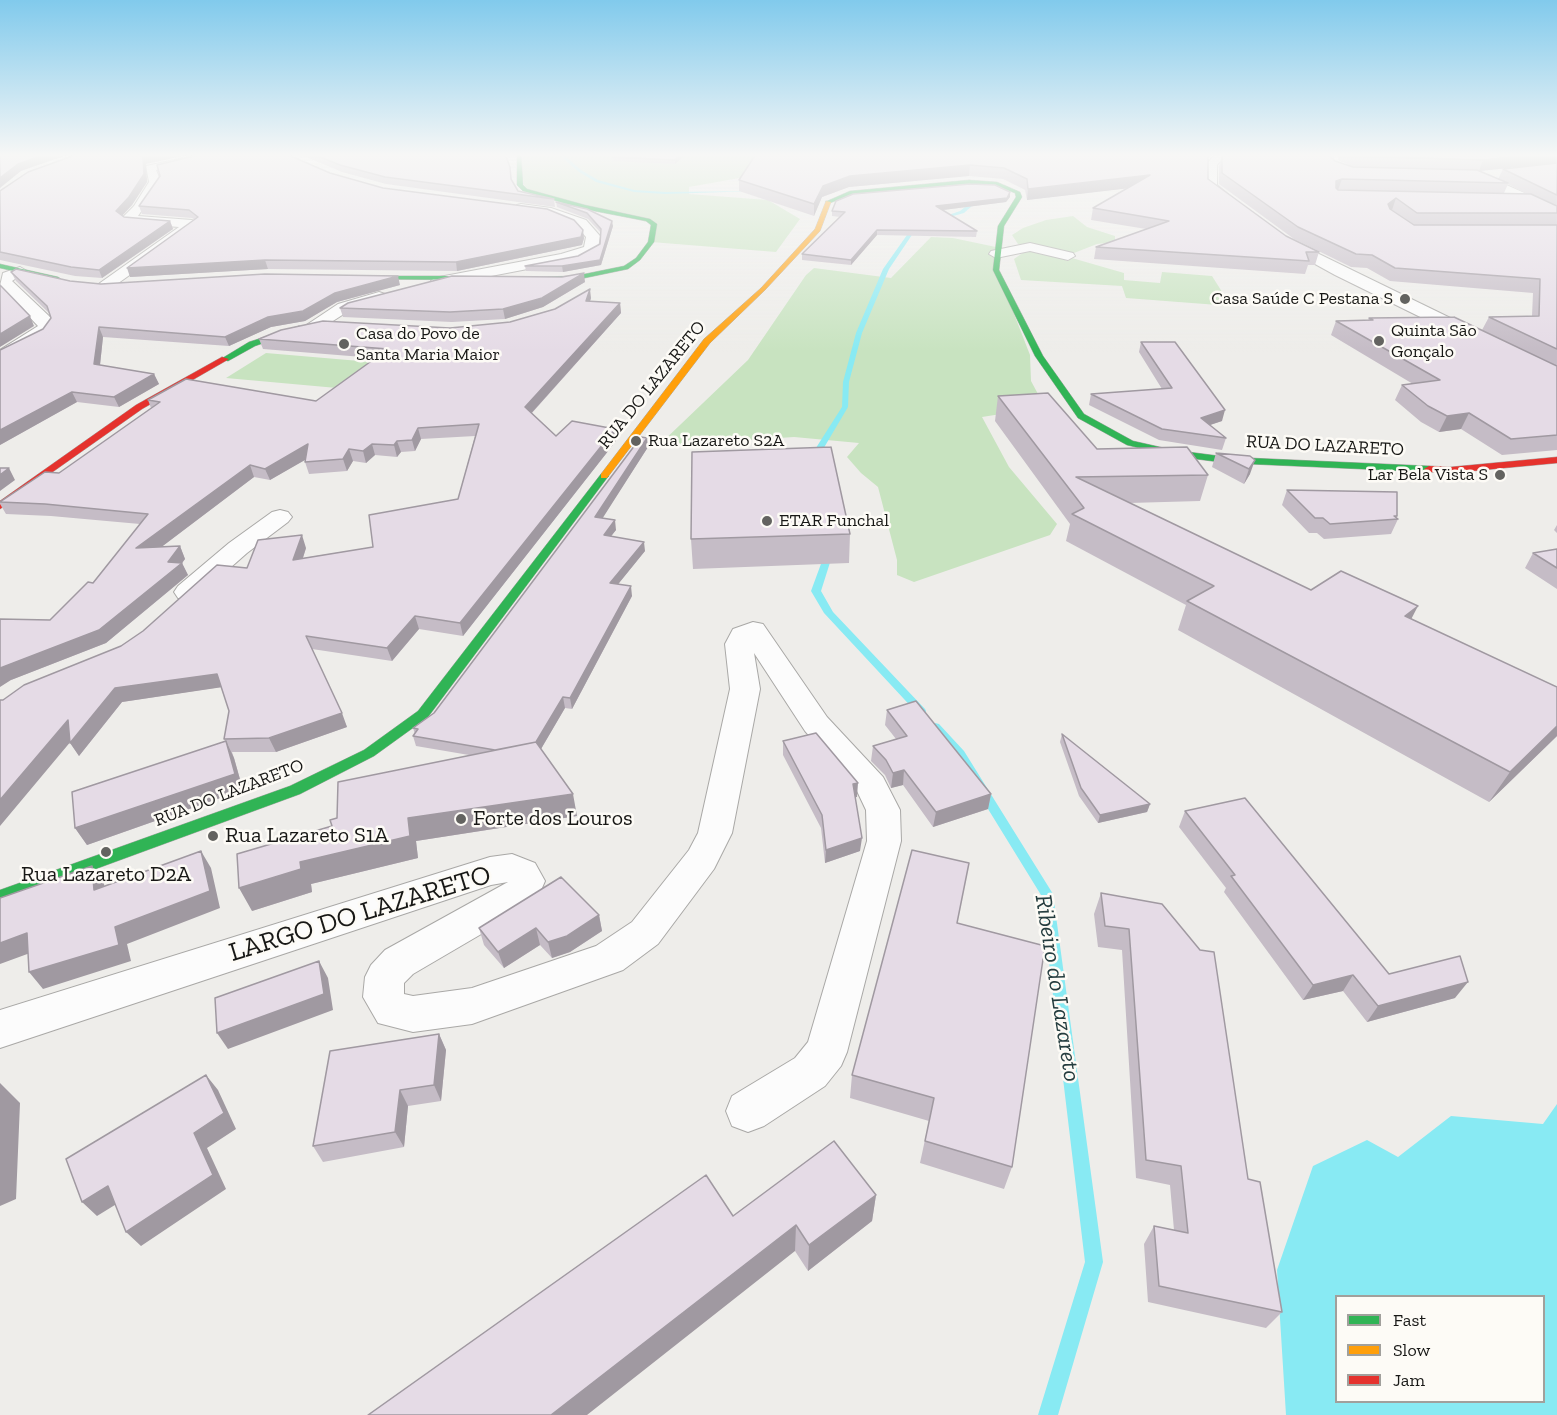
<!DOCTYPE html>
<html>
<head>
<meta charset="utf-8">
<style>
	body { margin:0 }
	#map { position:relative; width:1557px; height:1415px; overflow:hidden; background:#eeedea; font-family:"Zilla Slab",serif }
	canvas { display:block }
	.legend { position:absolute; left:1335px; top:1295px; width:210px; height:108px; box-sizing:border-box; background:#fdfbf6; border:2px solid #a1a09c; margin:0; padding:8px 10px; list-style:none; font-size:18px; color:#181816 }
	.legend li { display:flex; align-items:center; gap:12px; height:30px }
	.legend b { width:30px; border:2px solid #a1a09c }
</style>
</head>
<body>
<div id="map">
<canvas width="1557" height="1415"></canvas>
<ul class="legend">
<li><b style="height:8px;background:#30b455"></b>Fast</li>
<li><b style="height:8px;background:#ff9f0a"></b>Slow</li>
<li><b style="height:8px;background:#e5322d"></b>Jam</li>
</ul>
</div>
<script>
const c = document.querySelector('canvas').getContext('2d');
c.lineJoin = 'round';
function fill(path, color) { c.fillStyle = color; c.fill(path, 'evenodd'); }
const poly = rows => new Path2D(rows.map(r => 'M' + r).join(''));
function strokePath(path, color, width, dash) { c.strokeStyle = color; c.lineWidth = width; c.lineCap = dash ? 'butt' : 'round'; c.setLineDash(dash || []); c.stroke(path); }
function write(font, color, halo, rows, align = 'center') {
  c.font = font + ' "Zilla Slab",serif'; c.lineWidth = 5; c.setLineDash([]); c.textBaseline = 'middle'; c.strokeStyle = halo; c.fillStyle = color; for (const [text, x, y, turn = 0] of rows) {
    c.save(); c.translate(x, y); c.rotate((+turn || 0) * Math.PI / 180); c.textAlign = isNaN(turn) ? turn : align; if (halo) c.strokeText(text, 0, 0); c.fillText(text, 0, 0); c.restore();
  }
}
const green = poly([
	[519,154,616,154,617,159,679,154,908,154,858,157,689,187,689,194,768,200,800,219,776,252,651,242,654,224,525,190],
	[1073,216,1087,227,1115,236,1115,242,1097,244,1074,253,1018,244,1012,235,1023,228,1046,220],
	[931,237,953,238,996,247,997,270,1030,355,1031,381,1045,407,982,417,1009,467,1057,524,1050,535,914,582,897,575,897,560,878,487,861,473,847,457,859,443,794,437,658,446,748,360,806,275,814,268,891,278],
	[1038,251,1068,261,1072,258,1124,273,1124,280,1160,283,1162,272,1212,276,1231,306,1126,298,1122,286,1021,280,1014,259,1024,252],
	[266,353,383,363,348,389,226,378]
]);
const water = poly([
	[1557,1104,1557,1415,1286,1415,1277,1270,1313,1166,1367,1140,1398,1157,1451,1116,1543,1124],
	[1336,1296,1544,1296,1544,1402,1336,1402]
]);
const stream = poly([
	[558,154,563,154,581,170,598,180,634,190,665,192,756,191,665,194,634,192,596,182,579,172,558,154],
	[976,198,980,199,964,213,939,220,937,219,960,211,976,198],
	[914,225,918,226,889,269,862,333,849,382,848,407,822,451,820,461,813,463,814,451,842,407,843,382,856,333,883,269,914,225],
	[829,550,833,553,821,591,833,612,925,709,926,711,925,713,917,713,824,613,811,591,825,553,829,550],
	[935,723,939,724,964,751,1053,894,1103,1262,1058,1415,1038,1415,1085,1262,1041,895,956,757,930,727,935,723]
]);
const street = poly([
	[204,154,233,154,156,170,161,182,138,216,192,220,199,224,197,227,110,289,100,289,97,286,100,283,179,227,127,223,121,219,134,206,149,182,146,166,204,154],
	[1215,154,1226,154,1217,165,1217,185,1241,205,1241,211,1233,211,1205,186,1207,164,1215,154],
	[1468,172,1479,173,1536,198,1557,211,1557,220,1473,178,1464,177,1462,175,1468,172],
	[521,204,551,208,586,220,600,236,598,249,564,262,439,286,434,284,431,281,434,278,561,254,584,247,586,237,576,226,549,215,517,211,517,205,521,204],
	[1280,235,1477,331,1479,335,1471,340,1465,339,1335,275,1275,242,1275,236,1280,235],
	[1030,243,1073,253,1075,256,1068,260,1030,251,996,258,989,254,991,251,1030,243],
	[20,267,27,271,12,281,50,317,54,326,47,337,0,362,0,350,38,326,0,286,3,273,20,267],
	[379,292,385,294,387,297,385,300,350,310,319,330,313,331,305,326,338,304,379,292],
	[280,510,288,512,292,517,288,522,247,553,196,598,187,600,178,598,174,592,178,586,229,543,272,512,280,510],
	[753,622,763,624,827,717,883,777,900,810,901,841,847,1052,841,1066,825,1086,764,1126,748,1132,732,1126,726,1111,732,1096,795,1058,808,1042,867,841,866,810,857,791,805,731,754,653,760,689,732,833,714,869,658,944,623,970,472,1024,413,1032,378,1023,363,997,365,977,371,965,385,950,508,882,491,885,0,1048,0,1010,490,857,512,854,535,863,545,881,536,902,413,974,404,983,404,994,413,996,472,988,596,946,632,922,689,850,698,833,730,689,725,644,733,629,753,622]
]);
const fast = poly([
	[517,154,521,154,523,185,527,189,585,205,650,219,657,224,654,242,640,260,628,269,575,280,538,280,540,277,575,276,624,266,636,258,648,242,651,225,646,221,584,209,523,191,517,185,517,154],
	[969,180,997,182,1020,192,1022,197,1004,226,999,270,1043,356,1084,414,1133,441,1173,450,1227,457,1429,466,1434,469,1429,472,1227,463,1173,456,1127,445,1078,418,1035,356,993,270,998,226,1016,197,1015,193,996,186,969,184,851,195,830,203,825,202,850,191,969,180],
	[0,264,58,277,61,279,58,281,0,268,0,264],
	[352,276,492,276,495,278,492,280,354,279,352,276],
	[299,326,306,328,255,346,228,361,221,359,249,342,299,326],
	[604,473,609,476,607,478,428,717,374,756,300,794,0,904,0,890,290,786,364,750,418,711,601,474,604,473]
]);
const slow = poly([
	[826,201,831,202,820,231,765,290,710,343,607,478,601,478,601,474,704,339,761,288,815,229,826,201]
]);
const jam = poly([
	[222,357,229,359,142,409,0,509,0,501,136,405,222,357],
	[1557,457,1557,463,1451,473,1429,472,1424,469,1429,466,1451,467,1557,457]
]);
const wall = poly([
	[299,154,505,154,511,174,512,180,518,191,554,199,555,207,386,184,342,172],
	[686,154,675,164,613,161,613,157],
	[756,154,1212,154,1208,159,1208,179,1286,236,1319,252,1315,265,1308,265,1305,274,1094,259,1096,247,1146,229,1091,220,1093,208,1128,188,1027,200,1025,190,1003,179,969,176,849,187,822,197,814,216,739,191,739,180],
	[1338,154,1557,154,1557,163,1479,171,1498,179,1503,169,1557,163,1557,450,1502,455,1461,429,1439,432,1421,422,1395,400,1402,385,1413,384,1331,335,1336,321,1368,321,1369,318,1482,330,1489,317,1532,316,1533,293,1390,281,1367,268,1351,267,1294,239,1219,184,1219,166,1222,156,1335,161,1349,165,1338,160],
	[1508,184,1515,188,1527,194,1504,193],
	[146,164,147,182,132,205,122,216,124,217,170,221,173,229,102,278,75,276,0,260,0,191],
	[330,173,383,188,584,238,582,245,457,271,268,269,130,277,195,220,192,218,142,214,139,206],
	[1010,197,1006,202,943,210,977,231,976,237,877,235,851,265,802,260,802,254,840,217,832,216,832,211],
	[556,202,587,209,613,226,601,265,563,272,526,271,525,266,578,256,600,244,601,233,588,219,557,207],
	[11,272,70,281,101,284,400,285,337,302,305,321,271,327,229,346,103,337,100,365,154,374,159,384,119,407,77,402,0,445,43,329,51,318,50,314,16,281],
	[585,282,543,307,505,319,452,322,343,317,340,308],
	[591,298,590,301,620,303,621,313,532,413,556,436,616,441,463,636,419,629,392,661,312,649,347,727,276,752,232,752,234,758,243,790,87,845,75,828,225,741,224,739,229,711,221,687,122,702,79,756,70,742,3,700,121,646,247,568,306,548,303,558,373,547,458,499,475,436,421,439,415,451,401,452,397,457,375,455,366,463,353,461,347,471,309,474,305,462,306,459,270,480,254,477,161,547,180,546,185,559,182,563,188,575,106,643,11,680,50,620,93,583,140,524,51,516,6,514,0,504,0,502,59,473,151,408,148,400,316,401,375,358,263,349,259,339,450,328,510,322],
	[1141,342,1222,421,1210,425,1226,438,1222,450,1159,440,1089,405,1091,394,1162,389,1139,352],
	[998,396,1097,449,1208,475,1200,501,1129,503,1311,590,1412,619,1557,736,1489,802,1178,630,1186,605,1066,541,1070,524,995,421],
	[647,438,648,447,602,518,616,530,611,536,645,551,618,584,632,596,572,709,565,708,541,749,577,816,416,841,418,858,311,884,312,892,252,911,332,826,337,818,469,755,416,746,413,736,415,734,413,728,434,713],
	[1216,453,1250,456,1250,474,1244,484,1212,467],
	[1287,490,1397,516,1396,518,1398,519,1391,534,1324,539,1317,533,1309,533,1282,505],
	[1557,525,1557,533,1554,530],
	[850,534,849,563,693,569,691,539],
	[1557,549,1557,589,1525,568,1533,553],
	[887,710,991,794,988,809,933,827,903,785,891,788,885,775,871,761,873,746,896,739,885,725],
	[1062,734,1150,804,1147,812,1098,823,1079,796,1060,742],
	[783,741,857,797,855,797,860,851,825,863,821,828,783,755],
	[1185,811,1389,974,1455,998,1367,1022,1343,991,1303,1000,1224,892,1226,888,1179,827],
	[1101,893,1162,904,1248,1179,1282,1312,1266,1328,1148,1302,1144,1244,1154,1226,1174,1230,1170,1185,1136,1178,1122,950,1098,947,1094,914],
	[599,915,602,931,570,952,552,958,540,945,504,968,484,945,479,928],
	[957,923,1012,1167,1004,1189,920,1163,929,1121,850,1098,852,1075],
	[439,1034,446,1050,441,1101,408,1106,404,1147,323,1162,313,1146],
	[876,1195,872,1221,808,1271,795,1251,733,1216]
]);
const shadedWall = poly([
	[47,154,70,154,21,171,0,188,0,178,18,164],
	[156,154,192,154,146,164,147,182,132,205,119,219,116,211,143,157],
	[681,154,686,154,675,164,675,160],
	[1545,154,1557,154,1557,163,1479,171,1483,160],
	[970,165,969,176,849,187,822,197,814,216,814,204,823,186,850,176],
	[1150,175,1148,186,1027,200,1028,189],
	[1342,179,1338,190,1332,192,1336,181],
	[1010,192,1010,197,1006,202,935,211,936,206],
	[1396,198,1392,210,1384,215,1388,204],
	[170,221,173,229,102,278,99,270],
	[612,221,613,226,601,265,563,272,562,266,600,260],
	[583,230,584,238,582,245,457,271,456,262],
	[877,230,877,235,851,265,851,260],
	[265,260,268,269,130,277,127,268],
	[584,273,585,282,543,307,505,319,503,309],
	[398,276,400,285,337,302,305,321,271,327,229,346,225,337,268,317,335,293],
	[590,289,591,298,587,311,586,301],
	[620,303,621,313,527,418,525,407],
	[30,316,34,326,0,347,0,334],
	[99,327,103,337,99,374,94,364],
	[154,374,159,384,119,407,114,397],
	[72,392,77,402,0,445,0,430],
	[1225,410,1222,421,1198,429,1201,418],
	[1469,413,1461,429,1439,432,1447,416],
	[418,428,421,439,415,451,412,440],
	[615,429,616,441,463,636,460,623],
	[647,438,648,447,597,527,595,517],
	[397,441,401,452,397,457,394,445],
	[308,444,312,456,270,480,265,469],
	[372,444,375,455,366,463,363,451],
	[349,449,353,461,347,471,343,459],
	[1255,460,1250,474,1244,484,1249,469],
	[250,465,254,477,143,561,136,548],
	[9,468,15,480,0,491,0,475],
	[615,520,616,530,605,544,604,535],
	[302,535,306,548,298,573,293,560],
	[644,542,645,551,611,593,610,583],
	[180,546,185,559,182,563,188,575,106,643,11,680,0,687,0,668,168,562],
	[631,586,632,596,572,709,570,698],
	[1418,606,1403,635,1405,616],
	[415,616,419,629,392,661,387,648],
	[217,674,223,687,122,702,79,756,70,743,115,688],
	[563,697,565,708,531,766,528,755],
	[342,713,347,727,276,752,269,738],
	[68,720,77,734,0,826,0,800],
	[1557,726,1557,736,1489,802,1510,772],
	[226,741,234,758,243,790,87,845,75,828],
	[904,770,903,785,891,788,893,773],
	[858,783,857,797,852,798,853,784],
	[573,794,577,816,416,841,418,858,311,884,312,892,252,911,239,888,300,862,408,818],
	[991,794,988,809,933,827,936,812],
	[1150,804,1147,812,1098,823,1100,815],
	[862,838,860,851,825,863,826,850],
	[201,851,211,868,220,908,127,944,131,961,43,989,29,972,115,927],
	[92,866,104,883,106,907,94,890],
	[599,915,602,931,570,952,552,958,548,942],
	[536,928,540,945,504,968,498,952],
	[27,933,41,949,0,964,0,943],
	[319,961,328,978,333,1010,228,1049,217,1033],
	[1353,975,1343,991,1303,1000,1313,985],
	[1468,982,1455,998,1367,1022,1378,1006],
	[439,1034,446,1050,441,1101,434,1085],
	[206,1075,218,1090,236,1129,207,1148,226,1189,141,1246,126,1232,194,1133],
	[0,1083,20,1103,16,1199,0,1206],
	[400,1090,408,1106,404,1147,395,1132],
	[108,1186,123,1200,97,1216,82,1202],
	[876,1195,872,1221,808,1271,809,1245],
	[796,1225,795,1251,587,1415,551,1415]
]);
const building = poly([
	[0,154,47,154,18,164,0,178,0,154],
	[78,154,156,154,143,157,144,174,129,197,116,211,124,217,170,221,99,270,71,267,0,252,0,191,28,172,78,154],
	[202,154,286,154,330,173,383,188,547,209,574,220,583,230,581,237,456,262,265,260,127,268,198,217,189,210,139,206,160,176,157,165,202,154],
	[313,154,505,154,510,167,511,179,518,191,554,199,385,177,340,165,313,154],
	[617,154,681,154,675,160,613,157,617,154],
	[756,154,1208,154,1208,179,1286,236,1319,252,1306,252,1309,261,1096,247,1169,221,1093,208,1150,175,1028,189,1027,179,1004,168,970,165,850,176,823,186,814,204,739,180,756,154],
	[1223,154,1328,154,1335,161,1353,167,1477,170,1508,183,1342,179,1336,181,1336,188,1338,190,1531,194,1557,206,1557,213,1417,213,1396,198,1388,204,1390,209,1414,225,1557,225,1557,349,1489,317,1539,316,1540,279,1395,268,1372,255,1356,254,1298,227,1222,173,1222,156,1223,154],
	[1351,154,1545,154,1483,160,1355,156,1351,154],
	[1557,163,1557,195,1503,169,1557,163],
	[970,184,995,185,1010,192,1007,198,936,206,977,231,877,230,851,260,802,254,845,212,832,211,836,201,853,194,970,184],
	[556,202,587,209,612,221,600,260,562,266,525,266,578,256,600,244,601,229,587,213,556,202],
	[16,269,70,281,101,284,265,274,398,276,335,293,303,311,268,317,225,337,99,327,94,364,154,374,114,397,72,392,0,430,0,350,43,329,51,318,47,306,11,272,16,269],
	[584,273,542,298,503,309,450,312,340,308,348,303,452,276,562,277,584,273],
	[0,285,30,316,0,334,0,285],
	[590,289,586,301,620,303,525,407,556,436,572,421,615,429,460,623,415,616,387,648,306,636,342,713,269,738,224,739,229,711,217,674,115,688,70,743,68,720,0,800,0,700,3,700,24,685,121,646,143,631,217,565,247,568,258,540,302,535,293,560,373,547,369,515,458,499,479,424,418,428,412,440,397,441,394,445,372,444,363,451,349,449,343,459,305,462,308,444,265,469,250,465,136,548,180,546,168,562,182,563,99,630,0,668,0,619,50,620,88,582,93,583,148,514,45,504,0,502,45,472,59,473,160,402,148,400,186,379,316,401,388,349,259,339,281,330,323,321,450,328,510,322,555,309,590,289],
	[1454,317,1557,366,1557,435,1511,439,1469,413,1447,416,1428,406,1402,385,1440,380,1336,321,1373,320,1369,318,1454,317],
	[1141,342,1175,342,1225,410,1201,418,1226,438,1162,429,1091,394,1172,388,1141,342],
	[1048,393,1097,449,1187,447,1208,475,1076,477,1311,590,1341,571,1418,606,1405,616,1557,687,1557,726,1510,772,1187,601,1214,586,1072,514,1084,508,998,396,1048,393],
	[641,437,647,438,595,517,615,520,604,535,644,542,610,583,631,586,570,698,563,697,536,742,495,750,413,736,418,729,413,728,434,713,641,437],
	[831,447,850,534,691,539,692,452,831,447],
	[1216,453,1250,456,1255,460,1249,469,1216,453],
	[0,468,9,468,0,475,0,468],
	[1287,490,1397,492,1397,516,1394,516,1398,519,1330,524,1323,518,1315,518,1287,490],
	[1557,549,1557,568,1533,553,1557,549],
	[916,701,991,794,936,812,904,770,893,773,886,760,873,746,907,736,887,710,916,701],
	[816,733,858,783,853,784,862,838,826,850,822,815,783,741,816,733],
	[1062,734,1150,804,1100,815,1081,788,1062,734],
	[226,741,235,774,75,828,72,792,226,741],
	[536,742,573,794,408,818,410,836,300,862,301,869,239,888,237,854,332,826,330,820,337,818,338,782,536,742],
	[1245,798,1389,974,1460,956,1468,982,1378,1006,1353,975,1313,985,1231,876,1235,875,1185,811,1245,798],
	[912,850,969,863,957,923,1045,946,1012,1167,925,1141,934,1098,852,1075,912,850],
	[201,851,210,891,115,927,119,945,29,972,27,933,0,943,0,898,92,866,94,890,201,851],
	[561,877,599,915,567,936,548,942,536,928,498,952,479,928,561,877],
	[1101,893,1162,904,1200,950,1214,952,1248,1179,1260,1182,1282,1312,1159,1286,1154,1226,1188,1233,1181,1166,1146,1160,1129,929,1105,926,1101,893],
	[319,961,324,994,217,1033,215,998,319,961],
	[439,1034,434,1085,400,1090,395,1132,313,1146,330,1051,439,1034],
	[206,1075,224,1113,194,1133,213,1175,126,1232,108,1186,82,1202,66,1159,206,1075],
	[834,1141,876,1195,809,1245,796,1225,551,1415,368,1415,706,1175,733,1216,834,1141]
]);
const markers = [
	[1405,299,6,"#636360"],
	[1379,341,6,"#636360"],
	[344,344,6,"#636360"],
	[636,441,6,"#636360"],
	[1500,475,6,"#636360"],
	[767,521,6,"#636360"],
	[461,819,6,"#636360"],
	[213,836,6,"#636360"],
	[106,852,6,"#636360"]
];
const farPoinames = [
	["Casa Saúde C Pestana S",1393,299,"right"],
	["Quinta São",1391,331],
	["Gonçalo",1391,352],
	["Casa do Povo de",356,334],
	["Santa Maria Maior",356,355],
	["Rua Lazareto S2A",648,441],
	["Lar Bela Vista S",1488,475,"right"],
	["ETAR Funchal",779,521]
];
const farStreetnames = [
	["RUA DO LAZARETO",652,385,-51],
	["RUA DO LAZARETO",1325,446,3],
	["RUA DO LAZARETO",229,793,-21]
];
const poiNames = [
	["Forte dos Louros",473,819],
	["Rua Lazareto S1A",225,836],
	["Rua Lazareto D2A",106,875,"center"]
];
const waterNames = [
	["Ribeiro do Lazareto",1057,988,81]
];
const nearStreetnames = [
	["LARGO DO LAZARETO",360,914,-17]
];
fill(green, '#c8e3c0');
fill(water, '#88eaf3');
fill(stream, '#88eaf3');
strokePath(street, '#a9a8a6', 2);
strokePath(fast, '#a9a8a6', 1);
strokePath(slow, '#a9a8a6', 1);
strokePath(jam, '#a9a8a6', 1);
fill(street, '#fcfcfc');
fill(fast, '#30b455');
fill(slow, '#ff9f0a');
fill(jam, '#e5322d');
fill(wall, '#c5bcc6');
fill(shadedWall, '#a099a1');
fill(building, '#e5dbe6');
strokePath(building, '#a099a1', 1.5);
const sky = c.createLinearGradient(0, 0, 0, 352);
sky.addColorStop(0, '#81caec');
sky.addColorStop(0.44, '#f7f7f6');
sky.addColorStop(1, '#f7f7f600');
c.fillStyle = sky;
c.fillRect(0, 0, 1557, 352);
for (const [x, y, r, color] of markers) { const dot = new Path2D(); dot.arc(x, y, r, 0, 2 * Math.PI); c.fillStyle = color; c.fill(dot); strokePath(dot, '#fdfbf6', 2); }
write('18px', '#181816', '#fdfbf6', farPoinames, 'left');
write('18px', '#181816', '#fdfbf6', farStreetnames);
write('22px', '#181816', '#fdfbf6', poiNames, 'left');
write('italic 24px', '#253d3f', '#fdfbf6', waterNames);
write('27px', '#181816', '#fdfbf6', nearStreetnames);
</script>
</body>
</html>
